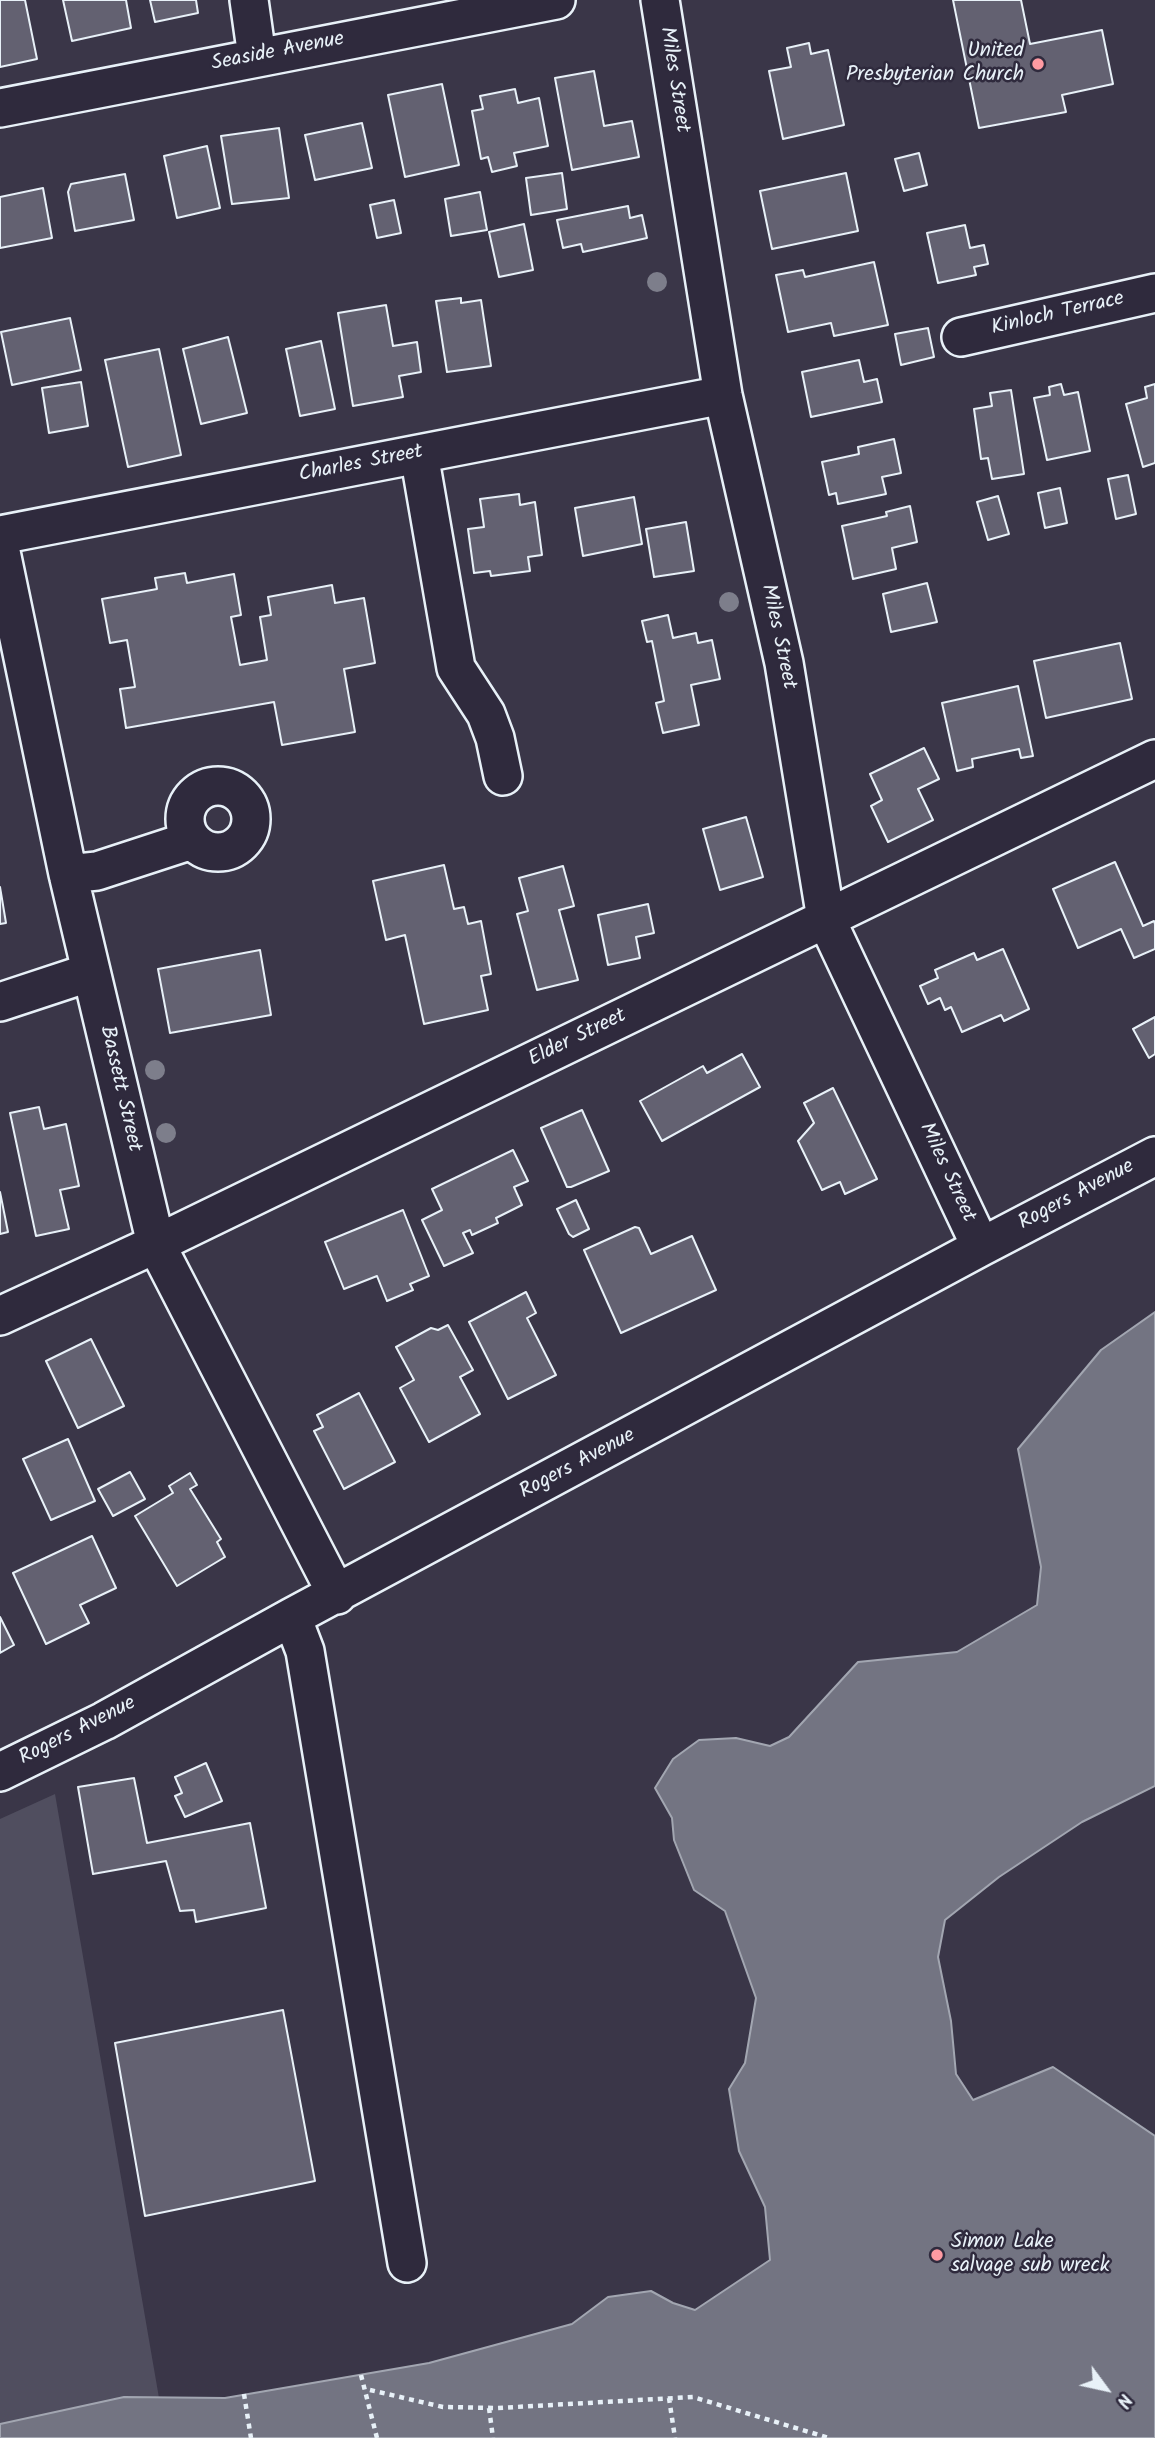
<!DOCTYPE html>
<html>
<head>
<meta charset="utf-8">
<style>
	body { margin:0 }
	#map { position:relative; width:1155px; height:2438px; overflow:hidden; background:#3a3648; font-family:Kalam,sans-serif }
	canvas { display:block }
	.north { position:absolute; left:1071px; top:2354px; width:70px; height:70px; -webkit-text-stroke:5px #2f2a3d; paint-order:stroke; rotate:123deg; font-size:19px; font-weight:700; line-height:28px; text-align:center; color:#e8f1f8 }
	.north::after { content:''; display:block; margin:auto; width:24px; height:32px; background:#e8f1f8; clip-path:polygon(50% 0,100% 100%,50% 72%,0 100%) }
</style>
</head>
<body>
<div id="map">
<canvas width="1155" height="2438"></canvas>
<div class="north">N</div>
</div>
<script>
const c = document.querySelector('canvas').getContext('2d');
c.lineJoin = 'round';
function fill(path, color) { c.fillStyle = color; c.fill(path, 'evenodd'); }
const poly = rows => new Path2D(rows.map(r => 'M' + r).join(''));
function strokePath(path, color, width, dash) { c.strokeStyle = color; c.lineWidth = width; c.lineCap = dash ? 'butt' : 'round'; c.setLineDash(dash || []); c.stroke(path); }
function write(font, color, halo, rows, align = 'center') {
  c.font = font + ' Kalam,sans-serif'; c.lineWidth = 5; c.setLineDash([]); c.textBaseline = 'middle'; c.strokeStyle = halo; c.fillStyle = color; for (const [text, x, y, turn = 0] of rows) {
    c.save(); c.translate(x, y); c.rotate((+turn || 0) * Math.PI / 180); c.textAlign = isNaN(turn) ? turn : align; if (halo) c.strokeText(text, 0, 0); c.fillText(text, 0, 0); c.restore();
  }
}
const green = poly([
	[55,1794,159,2398,124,2397,0,2424,0,1819]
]);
const water = poly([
	[1155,1312,1155,1786,1082,1822,999,1877,945,1920,938,1957,951,2021,956,2074,973,2100,1053,2067,1155,2136,1155,2438,0,2438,0,2424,124,2397,225,2398,429,2363,572,2324,608,2297,651,2291,673,2303,695,2310,770,2260,765,2207,739,2151,729,2089,745,2063,756,1998,725,1911,694,1890,674,1840,672,1818,655,1788,673,1759,699,1740,736,1738,770,1746,789,1737,858,1662,957,1652,1037,1605,1041,1567,1018,1449,1101,1350,1155,1312]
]);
const building = poly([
	[0,0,25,0,37,59,0,67,0,0],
	[63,0,126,0,131,28,72,41,63,0],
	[150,0,196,0,198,13,155,22,150,0],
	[953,0,1021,0,1030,44,1102,30,1113,84,1062,95,1066,112,979,128,953,0],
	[809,43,811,54,828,50,844,125,783,139,769,71,791,67,787,48,809,43],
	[594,71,604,126,632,121,639,157,572,170,555,78,594,71],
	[442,84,459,165,405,177,388,95,442,84],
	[515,89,518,103,539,98,548,146,514,153,517,166,492,172,488,157,481,159,472,111,483,109,480,96,515,89],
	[362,123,372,168,315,180,305,135,362,123],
	[279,128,289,198,232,204,221,136,279,128],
	[207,146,220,208,177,218,164,156,207,146],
	[919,153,927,185,904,191,895,159,919,153],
	[562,173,567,209,531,215,526,178,562,173],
	[846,173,858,231,772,249,760,191,846,173],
	[125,174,134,220,75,231,68,192,71,184,125,174],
	[43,188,52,238,0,248,0,197,43,188],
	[480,192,487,230,451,236,445,199,480,192],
	[394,200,401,233,377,238,370,205,394,200],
	[628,206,630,218,642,215,647,238,583,252,581,244,563,248,557,220,628,206],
	[524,224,533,270,499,277,489,232,524,224],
	[965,225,970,248,984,245,988,264,974,267,976,275,938,283,927,233,965,225],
	[874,262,888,325,834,336,831,323,788,332,776,275,803,270,805,277,874,262],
	[461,298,461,303,481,300,491,366,447,372,436,301,461,298],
	[386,305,393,346,417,342,421,372,399,376,403,397,353,406,338,313,386,305],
	[70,318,81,370,12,385,1,332,70,318],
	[928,328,934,357,901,365,895,334,928,328],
	[228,337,247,413,201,424,183,349,228,337],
	[321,341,335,409,300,416,286,349,321,341],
	[159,349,181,455,128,467,105,360,159,349],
	[859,360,864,382,877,379,882,402,811,417,802,372,859,360],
	[81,382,88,426,49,433,42,388,81,382],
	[1061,384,1064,395,1078,392,1090,451,1047,460,1034,398,1050,395,1049,387,1061,384],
	[1155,384,1155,463,1143,467,1126,404,1147,398,1145,387,1155,384],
	[1011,390,1024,474,992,479,988,458,981,459,974,409,992,406,990,393,1011,390],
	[894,439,901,473,882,477,886,494,838,504,836,493,829,495,822,462,859,454,858,447,894,439],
	[1128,475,1136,514,1116,519,1108,479,1128,475],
	[1060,488,1067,523,1045,528,1038,493,1060,488],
	[519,494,520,505,535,502,542,555,528,557,530,571,491,576,490,571,474,573,468,529,484,527,480,499,519,494],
	[998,496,1009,534,988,540,977,502,998,496],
	[634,497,642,544,583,556,575,508,634,497],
	[910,506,917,542,892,548,896,569,853,579,842,526,887,516,886,512,910,506],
	[686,522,694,571,654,577,646,529,686,522],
	[185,573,187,583,234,574,241,615,231,617,240,665,267,660,260,617,271,615,268,597,332,585,335,603,364,598,375,663,344,669,355,732,282,745,274,702,126,728,120,689,135,687,127,640,110,643,102,599,157,589,155,578,185,573],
	[927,583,937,622,891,632,883,594,927,583],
	[668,615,673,638,696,633,698,643,712,640,720,679,691,685,699,725,663,733,656,703,664,701,652,641,647,642,642,621,668,615],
	[1120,643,1132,699,1046,718,1034,661,1120,643],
	[1018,686,1033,756,1021,758,1019,749,972,759,973,767,957,771,942,703,1018,686],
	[924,748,939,779,918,789,933,820,888,842,871,806,882,800,870,774,924,748],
	[746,817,763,877,720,890,703,829,746,817],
	[1115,862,1143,926,1154,921,1155,924,1155,949,1134,958,1121,929,1078,948,1053,889,1115,862],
	[444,865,454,909,464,907,468,924,481,921,491,974,481,976,488,1010,424,1024,405,935,386,940,373,881,444,865],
	[563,866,574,906,559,910,578,980,537,990,517,914,528,911,519,878,563,866],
	[0,887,6,923,0,924,0,887],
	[648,904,654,933,636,937,640,958,608,965,598,915,648,904],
	[1003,949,1029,1009,1004,1021,1001,1015,962,1032,951,1007,945,1010,940,998,928,1004,920,986,938,978,935,970,974,953,977,960,1003,949],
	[260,950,271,1015,170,1033,158,969,260,950],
	[1155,1017,1155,1054,1149,1058,1133,1029,1155,1017],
	[742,1054,760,1087,662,1141,640,1101,703,1066,707,1073,742,1054],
	[833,1088,877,1179,845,1194,840,1182,822,1190,798,1141,814,1123,804,1103,833,1088],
	[39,1107,44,1129,66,1124,79,1186,60,1190,69,1229,36,1236,10,1113,39,1107],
	[582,1110,609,1171,571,1187,567,1187,541,1128,582,1110],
	[513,1150,528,1181,514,1187,522,1205,496,1218,498,1223,472,1235,470,1230,463,1233,473,1253,444,1266,422,1220,442,1210,432,1189,513,1150],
	[0,1192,8,1232,0,1234,0,1192],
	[576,1200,589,1229,573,1237,569,1234,557,1209,576,1200],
	[403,1210,429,1276,410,1284,413,1290,387,1301,377,1276,344,1289,325,1242,403,1210],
	[635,1227,639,1228,651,1254,692,1236,716,1290,621,1333,584,1250,635,1227],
	[526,1292,536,1313,527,1318,556,1375,508,1399,469,1322,526,1292],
	[448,1325,473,1370,460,1377,480,1414,429,1442,400,1388,414,1380,396,1347,431,1328,438,1330,448,1325],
	[91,1339,124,1406,78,1428,46,1361,91,1339],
	[359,1393,395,1462,344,1489,314,1431,323,1427,317,1415,359,1393],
	[68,1439,95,1501,51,1520,23,1459,68,1439],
	[130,1472,145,1499,113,1516,98,1489,130,1472],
	[190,1473,197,1485,190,1489,221,1539,217,1542,225,1557,177,1586,135,1516,173,1493,169,1486,190,1473],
	[92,1536,116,1588,80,1605,89,1623,46,1644,13,1573,92,1536],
	[0,1617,14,1645,0,1653,0,1617],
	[206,1763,222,1801,185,1817,175,1796,182,1793,175,1777,206,1763],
	[134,1778,147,1843,250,1823,266,1908,196,1922,194,1910,180,1911,166,1861,93,1874,78,1787,134,1778],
	[283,2010,315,2181,145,2216,115,2043,283,2010]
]);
const path = poly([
	[361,2375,377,2438],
	[370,2390,443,2407,498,2408,693,2397,829,2438],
	[244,2394,251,2438],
	[669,2398,675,2438],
	[489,2408,493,2438]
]);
const minor = poly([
	[249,0,257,57],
	[660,0,723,395,784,663,826,919,981,1247],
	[0,108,556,0],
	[961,337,1155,293],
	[419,454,456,668,486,714,495,738,503,776],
	[0,535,723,395],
	[0,547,68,874,156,1244,337,1595],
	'185 819a33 33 0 1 1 66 0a33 33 0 1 1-66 0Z',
	[68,874,97,871,192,840],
	[0,1002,91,972],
	[0,1316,156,1244,1155,759],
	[292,1617,305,1651,407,2263],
	[0,1772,104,1721,292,1617,981,1247,1155,1156]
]);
const trees = [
	[657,282],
	[729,602],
	[155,1070],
	[166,1133]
];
const markers = [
	[1038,64,7,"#ff9aa2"],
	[937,2255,7,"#ff9aa2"]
];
const poiNames = [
	["United",1024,52],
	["Presbyterian Church",1024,76],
	["Simon Lake",951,2243,"left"],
	["salvage sub wreck",951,2267,"left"]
];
const streetNames = [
	["Seaside Avenue",278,53,-11],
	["Miles Street",673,80,81],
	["Kinloch Terrace",1058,315,-13],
	["Charles Street",361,465,-11],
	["Miles Street",777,637,78],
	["Elder Street",578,1039,-26],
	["Bassett Street",119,1089,77],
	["Miles Street",946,1173,65],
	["Rogers Avenue",1077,1196,-28],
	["Rogers Avenue",578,1465,-28],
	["Rogers Avenue",78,1732,-27]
];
fill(green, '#504e5f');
fill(water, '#737482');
strokePath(water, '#a2a6b1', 2);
fill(building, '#636171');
strokePath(building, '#e8f1f8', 2);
strokePath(minor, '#e8f1f8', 42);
strokePath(path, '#e8f1f8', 4.5, [5, 5]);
strokePath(minor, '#2f2a3d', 37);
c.fillStyle = '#7d7e8b';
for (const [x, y] of trees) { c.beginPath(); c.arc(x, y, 10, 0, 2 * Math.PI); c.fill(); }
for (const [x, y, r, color] of markers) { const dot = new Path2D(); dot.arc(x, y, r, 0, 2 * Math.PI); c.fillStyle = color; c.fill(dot); strokePath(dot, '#2f2a3d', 2.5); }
write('21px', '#e8f1f8', '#2f2a3d', poiNames, 'right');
write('21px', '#e8f1f8', '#2f2a3d', streetNames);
</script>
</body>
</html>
